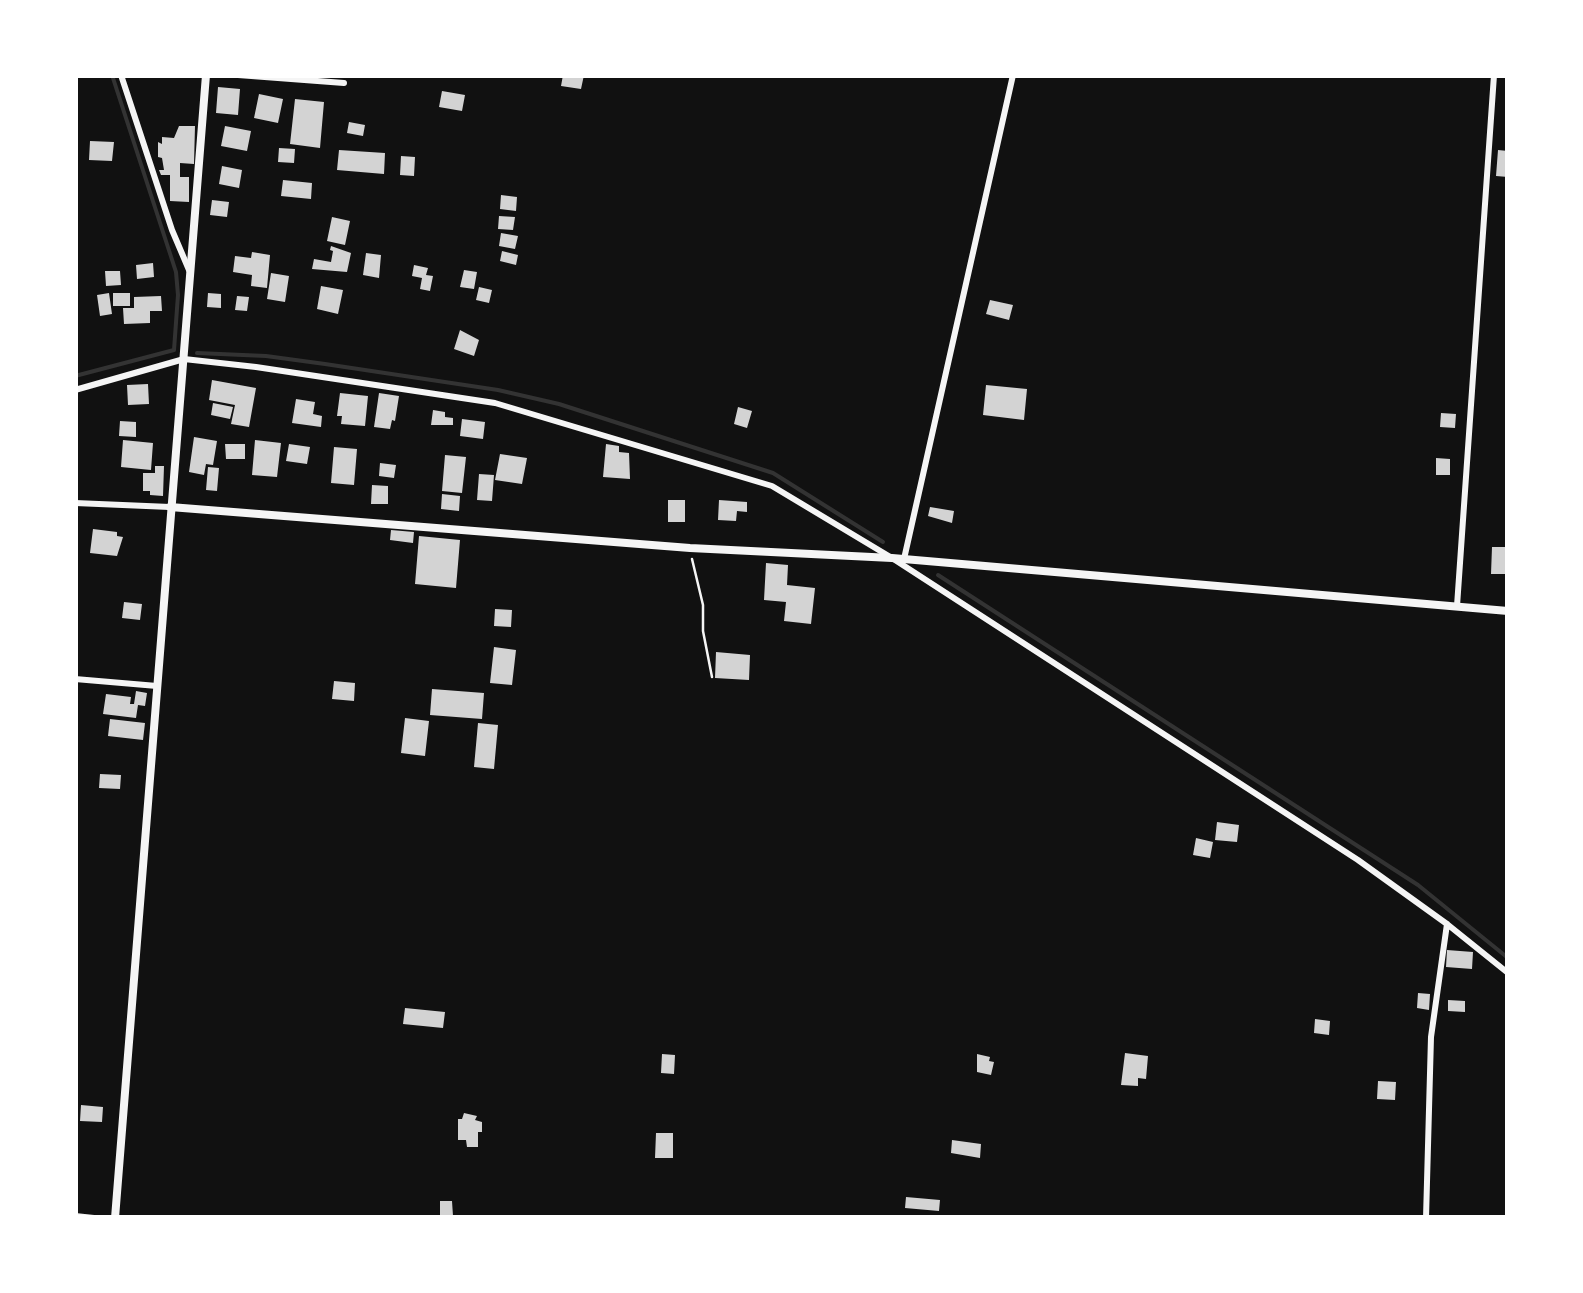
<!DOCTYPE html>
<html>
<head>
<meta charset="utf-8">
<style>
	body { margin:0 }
	#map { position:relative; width:1583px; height:1293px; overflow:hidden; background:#111; font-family:Jost,sans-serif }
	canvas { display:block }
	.frame { position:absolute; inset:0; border:78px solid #fff; pointer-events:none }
</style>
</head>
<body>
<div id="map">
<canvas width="1583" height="1293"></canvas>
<div class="frame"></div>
</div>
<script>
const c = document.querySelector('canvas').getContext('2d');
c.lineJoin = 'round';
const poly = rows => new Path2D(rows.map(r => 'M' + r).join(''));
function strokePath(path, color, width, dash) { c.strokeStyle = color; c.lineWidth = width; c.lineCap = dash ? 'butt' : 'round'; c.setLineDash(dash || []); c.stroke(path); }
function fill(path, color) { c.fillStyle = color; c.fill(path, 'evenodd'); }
const stream = poly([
	[197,353,266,356,325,364,498,390,559,404,773,473,883,542],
	[75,376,174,350,178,295,176,272,112,75],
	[938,575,1418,885,1508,958]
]);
const building = poly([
	[563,75,584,75,581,89,561,86],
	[218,87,240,89,238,115,216,113],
	[442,91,465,95,462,111,439,107],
	[259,94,283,99,278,123,254,118],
	[295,99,324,102,320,148,290,144],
	[349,122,365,125,363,136,347,133],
	[179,126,195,126,194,164,180,163,180,177,189,177,189,202,170,201,170,175,161,175,159,170,164,170,162,158,158,157,158,142,162,144,162,137,174,138],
	[225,126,251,131,247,151,221,146],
	[90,141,114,142,112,161,89,160],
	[279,148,295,149,294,163,278,162],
	[339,150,385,153,384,174,337,170],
	[1498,150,1508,151,1508,177,1496,176],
	[401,156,415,157,414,176,400,175],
	[222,166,242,170,239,188,219,184],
	[283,180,312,183,311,199,281,196],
	[501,195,517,197,516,211,500,209],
	[212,200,229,202,227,217,210,215],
	[499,216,515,217,513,230,498,229],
	[332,217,350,221,345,245,327,241],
	[501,233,518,236,515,249,499,246],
	[331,246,351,253,347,272,312,269,314,259,331,262,333,251,330,250],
	[502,251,518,255,516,265,500,261],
	[252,252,270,255,267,288,251,286,252,275,233,272,235,256,251,258],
	[366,253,381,255,379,278,363,275],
	[153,263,154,277,137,279,136,265],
	[414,265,428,268,426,275,433,276,430,291,420,289,422,278,412,276],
	[464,270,477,272,474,289,460,287],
	[105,271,120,271,121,285,106,286],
	[271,273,289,276,285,302,267,299],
	[321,286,343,290,338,314,317,309],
	[479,287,492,290,489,303,476,300],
	[109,293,112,314,100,316,97,295],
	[113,293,130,293,130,306,113,306],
	[208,293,221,294,221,308,207,307],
	[161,296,162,311,150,311,150,323,124,324,123,308,134,308,134,297],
	[237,296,249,297,247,311,235,310],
	[990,300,1013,305,1009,320,986,314],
	[460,330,479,340,474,356,454,349],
	[212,380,256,388,249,427,231,424,235,405,209,400],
	[148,384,149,404,128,405,127,385],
	[986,385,1027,389,1024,420,983,415],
	[340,393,368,396,365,426,341,424,342,416,337,416],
	[379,393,399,396,395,421,392,420,390,429,374,427],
	[296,399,315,402,313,414,322,416,321,427,292,423],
	[213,403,233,407,230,419,211,415],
	[738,407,752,411,747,428,734,424],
	[433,410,445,412,445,417,453,418,453,425,431,425],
	[1441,413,1456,414,1455,428,1440,427],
	[462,419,485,422,483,439,460,436],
	[120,421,136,422,136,437,119,436],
	[194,437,217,441,213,465,206,464,204,475,189,472],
	[123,440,153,443,151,470,121,467],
	[255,440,281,443,277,477,252,475],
	[225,444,245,444,245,459,226,459],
	[289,444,310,447,307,464,286,461],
	[606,444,619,446,619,452,629,453,630,479,603,477],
	[334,447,357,449,354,485,331,483],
	[500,454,527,458,522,484,495,480],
	[445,455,466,457,462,493,442,491],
	[1436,458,1450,459,1450,475,1436,475],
	[380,463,396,465,394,478,379,476],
	[155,466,164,466,163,496,150,495,150,491,143,491,143,473,155,473],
	[208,467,219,468,217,491,206,490],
	[479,474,494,475,492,501,477,500],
	[372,485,388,486,388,504,371,504],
	[442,494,460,496,459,511,441,509],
	[668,500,685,500,685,522,668,522],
	[719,500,747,502,747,512,737,511,736,521,718,520],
	[930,507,954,511,952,523,928,516],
	[93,529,117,532,117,536,123,537,117,556,90,553],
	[391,530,414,532,413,543,390,540],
	[419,536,460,540,456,588,415,584],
	[1492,547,1508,547,1508,574,1491,574],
	[766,563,788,565,787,585,815,588,811,624,784,621,786,602,764,600],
	[124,602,142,604,140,620,122,618],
	[495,609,512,610,511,627,494,626],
	[494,647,516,650,512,685,490,683],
	[716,652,750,655,749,680,715,678],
	[334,681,355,683,354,701,332,699],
	[432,689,484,693,482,719,430,715],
	[136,691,147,693,145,706,138,705,136,718,103,714,106,694,131,697,130,704,134,704],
	[405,718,429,721,425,756,401,753],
	[110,719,145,723,143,740,108,736],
	[478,723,498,725,494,769,474,767],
	[100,774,121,775,120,789,99,788],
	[1217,822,1239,825,1237,842,1215,840],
	[1196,838,1213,842,1210,858,1193,855],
	[1447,950,1473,952,1472,969,1446,967],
	[1418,993,1430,994,1429,1010,1417,1008],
	[1448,1000,1465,1001,1465,1012,1448,1011],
	[405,1008,445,1012,443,1028,403,1024],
	[1315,1019,1330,1021,1329,1035,1314,1033],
	[1125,1053,1148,1056,1146,1079,1138,1078,1138,1086,1121,1085],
	[662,1054,675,1055,674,1074,661,1073],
	[977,1054,990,1057,989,1061,994,1062,991,1075,977,1072],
	[1378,1081,1396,1082,1395,1100,1377,1099],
	[81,1105,103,1107,102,1122,80,1121],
	[464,1113,477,1116,475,1120,482,1122,482,1132,478,1132,478,1147,467,1147,466,1140,458,1140,458,1119,462,1119],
	[656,1133,673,1133,673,1158,655,1158],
	[952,1140,981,1144,980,1158,951,1153],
	[906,1197,940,1200,939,1211,905,1208],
	[440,1201,452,1201,453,1216,440,1217]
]);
const path = poly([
	[692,559,703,605,703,631,712,677]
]);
const minor = poly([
	[121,75,172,230,189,270],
	[238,75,344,83],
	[75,390,184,359,256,367,495,403,772,486,892,558,1358,860,1447,924,1508,973],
	[75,503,170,507],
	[904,559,1013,75],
	[1457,606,1494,75],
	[75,679,157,686],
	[75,1216,94,1218],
	[1426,1218,1431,1037,1447,924]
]);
const tertiary = poly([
	[170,507,690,548,892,558,1508,611],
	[115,1218,206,75]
]);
strokePath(stream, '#333', 4);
fill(building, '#d3d3d3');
strokePath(path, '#f5f5f5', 2.5);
strokePath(minor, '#f5f5f5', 6);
strokePath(tertiary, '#f5f5f5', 8);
</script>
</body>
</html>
